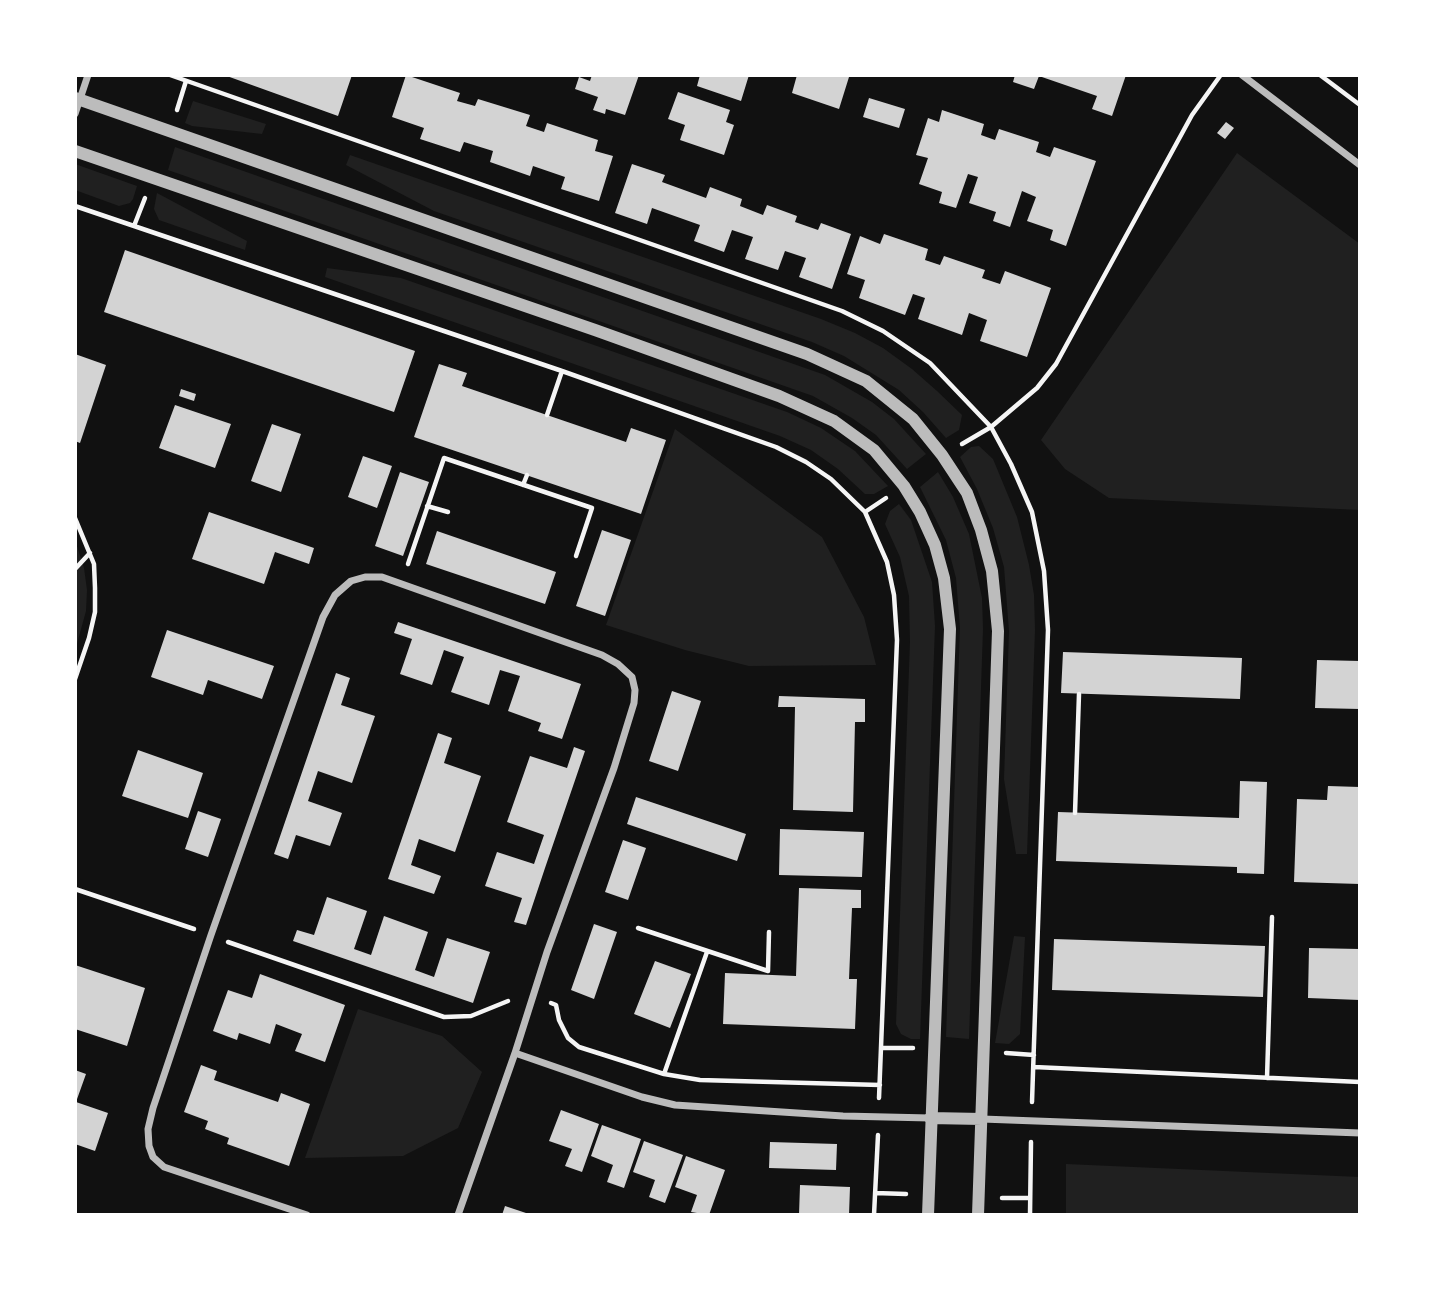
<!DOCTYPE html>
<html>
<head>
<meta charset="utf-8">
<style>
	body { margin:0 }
	#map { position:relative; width:1435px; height:1290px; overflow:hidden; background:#111; font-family:Rubik,sans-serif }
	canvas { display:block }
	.frame { position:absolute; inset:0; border:77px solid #fff; pointer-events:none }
</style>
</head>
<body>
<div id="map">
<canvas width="1435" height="1290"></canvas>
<div class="frame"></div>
</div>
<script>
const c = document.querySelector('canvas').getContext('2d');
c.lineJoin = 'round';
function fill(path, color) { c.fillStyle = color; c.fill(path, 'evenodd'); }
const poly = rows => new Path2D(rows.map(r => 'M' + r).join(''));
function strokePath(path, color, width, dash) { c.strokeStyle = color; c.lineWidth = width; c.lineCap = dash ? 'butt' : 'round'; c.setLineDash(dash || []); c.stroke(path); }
const green = poly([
	[193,101,266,124,262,134,192,126,185,123],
	[175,147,825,375,872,402,894,419,926,454,907,469,876,435,852,418,813,396,168,170],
	[1237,153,1360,244,1360,510,1109,498,1065,469,1041,440],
	[350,155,821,319,855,333,883,348,912,369,937,391,962,415,959,430,946,438,923,412,899,390,844,356,812,342,434,211,346,165],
	[75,164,137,186,133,199,130,203,119,206,75,190],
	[157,193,247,241,245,250,159,220,154,209],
	[327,268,401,278,787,412,821,428,855,451,888,486,874,494,865,494,838,469,811,450,780,436,325,277],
	[675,429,822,537,864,617,876,665,749,666,685,650,606,625],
	[979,446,993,459,1017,517,1029,565,1034,595,1035,630,1027,854,1016,854,1004,779,1009,631,1004,567,993,528,977,489,960,457,971,447],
	[938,472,953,497,969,534,982,598,983,629,969,1039,946,1037,960,628,956,578,946,540,920,487],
	[899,504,911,520,932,582,935,626,920,1039,911,1039,901,1034,896,1024,910,642,909,596,900,557,885,524,890,511],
	[75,540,84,568,87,590,86,611,75,651],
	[1014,936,1025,937,1020,1034,1009,1044,995,1043],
	[358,1009,442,1036,482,1072,458,1128,403,1156,305,1158],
	[1066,1164,1360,1177,1360,1215,1066,1215]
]);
const building = poly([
	[224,75,352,75,338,116],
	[406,75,460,93,457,101,475,106,478,99,530,115,526,126,544,132,547,123,598,140,595,151,613,156,599,201,561,189,565,177,533,166,530,176,490,162,493,151,464,142,460,152,420,139,424,128,392,117],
	[592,75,639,75,625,115,606,109,605,114,593,110,598,97,575,89,579,77,590,81],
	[700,75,749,75,741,101,697,86],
	[797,75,843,75,849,77,839,109,792,93],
	[1015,75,1126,75,1112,116,1092,109,1097,96,1039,76,1034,89,1013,82],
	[678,92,730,110,726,122,734,125,724,155,680,140,685,125,668,119],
	[869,98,905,109,899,128,863,117],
	[942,110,984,124,981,135,995,140,999,129,1039,142,1036,152,1050,157,1054,147,1096,161,1066,246,1050,240,1053,230,1027,221,1036,197,1022,191,1010,227,993,221,996,212,969,203,978,177,968,174,956,208,939,203,942,192,919,184,928,158,916,155,928,118,939,122],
	[1226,122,1234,128,1225,139,1217,133],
	[632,164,665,175,662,182,706,198,710,187,742,199,740,206,763,215,767,205,797,216,795,222,818,230,821,223,851,234,832,289,799,277,806,258,785,251,778,270,745,259,753,237,732,230,724,252,694,241,700,225,652,208,647,224,615,213],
	[884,234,928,249,925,260,940,265,944,256,985,270,982,278,1000,284,1005,271,1051,288,1027,357,980,341,987,320,969,313,962,335,918,319,925,298,913,294,905,315,859,298,865,280,847,274,860,236,880,244],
	[125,250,415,351,394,412,104,312],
	[75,354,106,365,80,443,75,441],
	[439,364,467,373,462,386,626,442,631,428,666,440,641,514,414,437],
	[181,389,196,394,194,401,179,396],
	[175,405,231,424,215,468,159,448],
	[272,424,301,434,281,492,251,481],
	[363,456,392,466,377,508,348,497],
	[400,472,429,482,403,556,375,546],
	[209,512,314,548,309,564,275,552,264,584,192,559],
	[602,530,631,540,605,616,576,606],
	[437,531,556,572,545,604,426,564],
	[398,622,581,684,562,739,538,731,541,723,508,711,520,676,500,670,489,705,451,692,464,657,444,650,432,685,400,674,412,639,394,633],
	[167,630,274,666,262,699,208,680,203,695,151,677],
	[1063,652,1242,658,1240,699,1061,693],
	[1317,660,1360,661,1360,709,1315,708],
	[336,673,350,678,341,705,375,716,352,783,318,771,308,801,342,813,330,846,296,835,288,859,274,854],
	[672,691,701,701,678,771,649,761],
	[779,696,865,699,865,722,855,722,853,812,793,810,795,707,778,707],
	[438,733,452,738,444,763,481,776,455,852,419,839,411,865,441,876,434,894,388,879],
	[574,747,585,751,545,868,526,925,514,922,522,898,485,886,497,852,534,864,544,835,507,822,530,756,567,768],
	[138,750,203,773,188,818,122,796],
	[1240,781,1267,782,1264,874,1237,873,1237,867,1056,861,1058,812,1239,818],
	[1328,786,1360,787,1360,884,1294,882,1297,799,1327,800],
	[636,797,746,834,737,861,627,824],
	[198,811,221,819,208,857,185,849],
	[780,829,864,832,862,877,779,875],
	[623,840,646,848,628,900,605,892],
	[799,888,861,890,861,908,852,908,849,979,857,979,855,1029,723,1024,725,973,796,976],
	[327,897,367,911,354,949,371,955,384,916,428,932,415,970,434,977,447,938,490,952,473,1003,293,941,297,930,314,935],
	[594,924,617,932,594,999,571,990],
	[1054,939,1265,946,1263,997,1052,990],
	[1309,948,1360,949,1360,1000,1308,998],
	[655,961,691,974,670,1028,634,1014],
	[75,965,145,988,127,1046,75,1029],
	[260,974,345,1005,325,1062,295,1051,302,1034,276,1024,270,1044,239,1033,237,1040,213,1031,228,990,252,998],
	[201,1065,217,1071,214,1080,278,1102,281,1093,310,1104,289,1166,227,1144,229,1138,205,1129,208,1121,184,1112],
	[75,1070,86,1074,76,1102,108,1113,95,1151,75,1144],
	[561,1110,599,1124,582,1172,565,1166,572,1149,549,1141],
	[602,1125,641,1139,624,1188,607,1182,613,1165,591,1156],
	[644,1141,683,1155,665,1203,649,1197,655,1180,633,1172],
	[770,1142,837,1144,836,1170,769,1168],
	[686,1156,725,1170,709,1215,691,1212,697,1195,675,1187],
	[800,1185,850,1187,849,1215,799,1215],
	[505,1206,529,1214,529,1215,502,1215]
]);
const path = poly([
	[170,75,842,311,883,331,930,363,991,427,1011,464,1032,512,1044,571,1048,630,1032,1102],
	[1320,75,1360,105],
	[177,110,186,81],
	[75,206,562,371,776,447,806,462,831,479,865,512,887,562,894,595,897,640,879,1098],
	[134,226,145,198],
	[547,415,562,371],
	[962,444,991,427,1037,388,1056,364,1192,115,1220,76],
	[523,485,527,475],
	[427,506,448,512],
	[865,512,886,498],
	[75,518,94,564,95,588,95,612,89,638,75,679],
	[408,564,444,458,592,508,576,556],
	[75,569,90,553],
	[1075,813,1079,694],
	[75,889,194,929],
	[638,928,768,971,769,932],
	[228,942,444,1017,471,1016,508,1001],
	[551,1003,556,1005,559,1020,568,1038,579,1047,664,1074,700,1080,880,1085],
	[883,1048,913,1048],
	[1006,1053,1034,1055],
	[1034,1067,1360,1082],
	[664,1074,707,952],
	[1267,1078,1272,917],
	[875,1193,906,1194],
	[1002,1198,1030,1198],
	[874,1215,878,1135],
	[1030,1215,1031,1142]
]);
const minor = poly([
	[1242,75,1360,165],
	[75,114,88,75],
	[515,1053,642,1097,675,1105,843,1116,930,1118],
	[982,1119,1360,1133],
	[307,1215,164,1167,153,1157,149,1146,148,1129,153,1108,211,935,323,617,335,595,351,581,365,577,382,577,602,655,618,664,632,677,635,690,634,703,614,768,547,952,515,1053,458,1215]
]);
const tertiary = poly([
	[75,98,807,354,866,381,913,419,942,455,967,493,981,530,992,571,998,631,978,1215],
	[75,151,595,330,779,396,834,421,874,450,904,486,920,512,935,545,944,578,950,629,928,1215],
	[930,1118,982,1119]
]);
fill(green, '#202020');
fill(building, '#d3d3d3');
strokePath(path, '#f5f5f5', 4.5);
strokePath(minor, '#bcbcbc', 7);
strokePath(tertiary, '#bcbcbc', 12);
</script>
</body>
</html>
